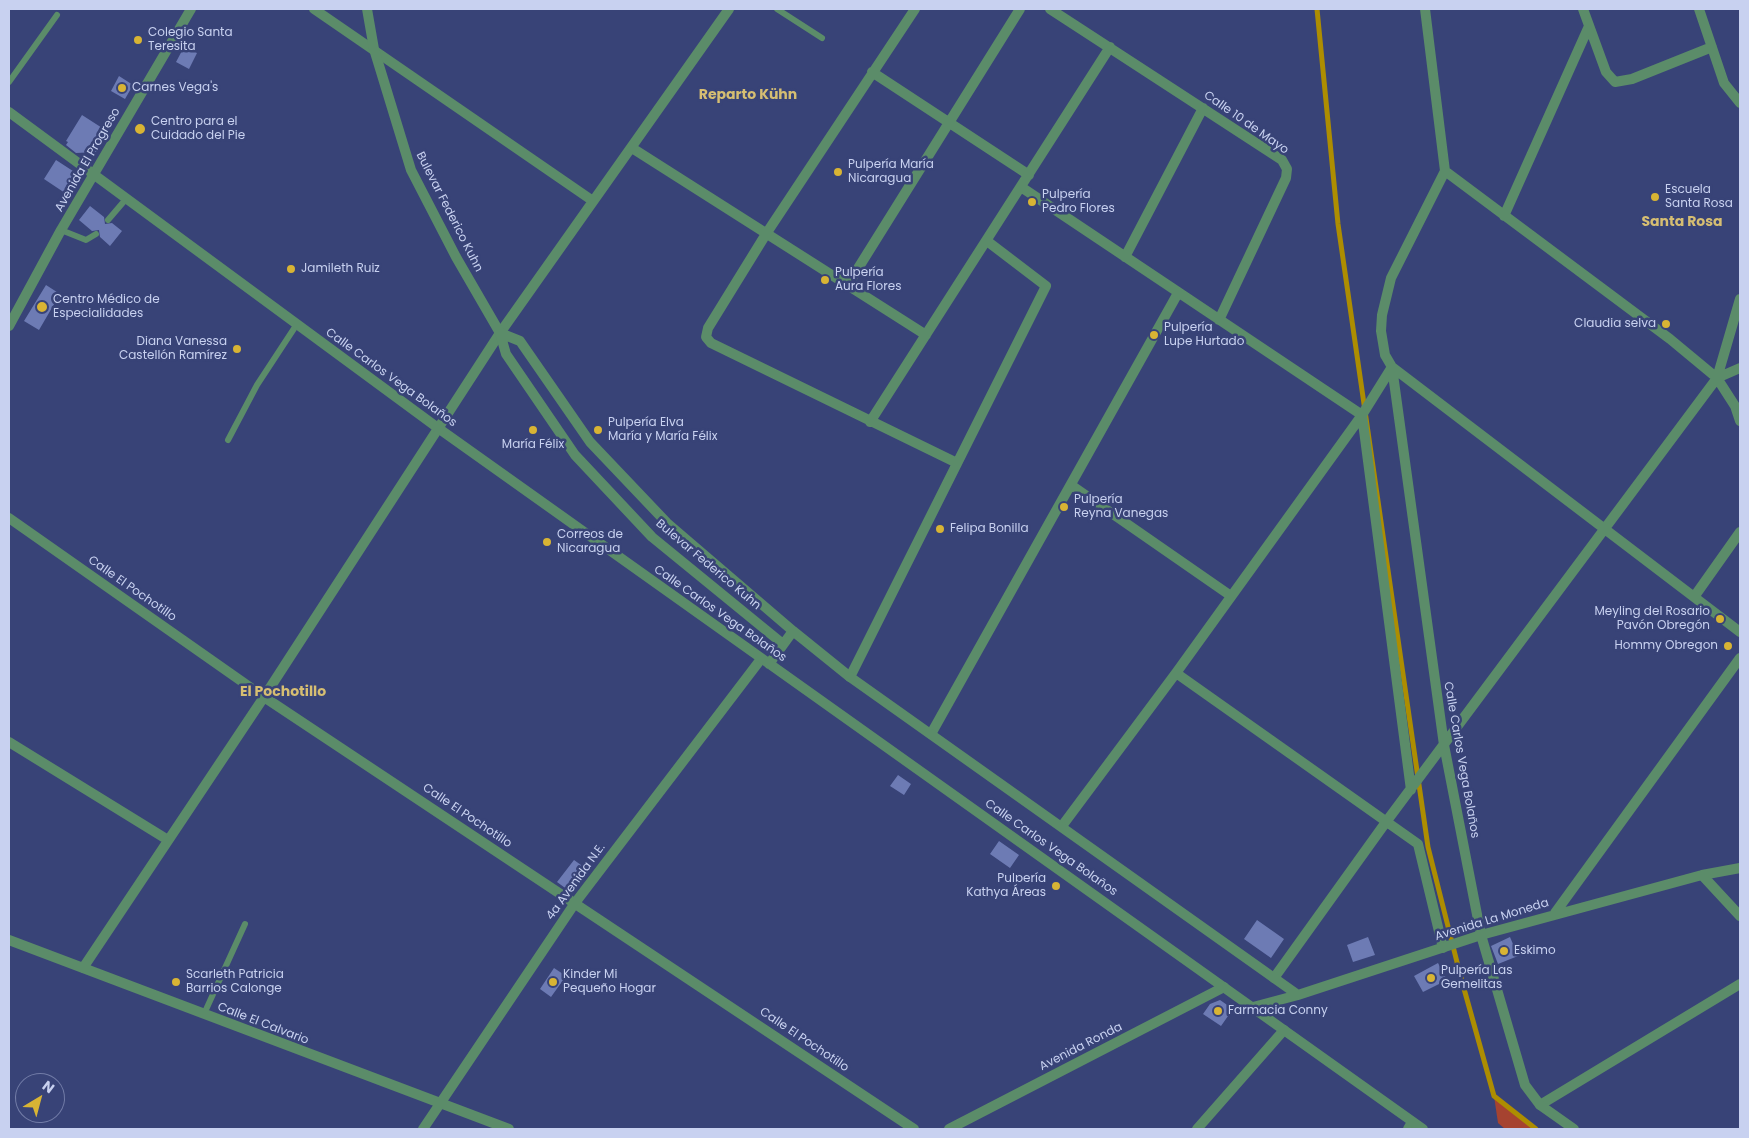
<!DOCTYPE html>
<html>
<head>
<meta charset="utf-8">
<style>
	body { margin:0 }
	#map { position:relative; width:1749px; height:1138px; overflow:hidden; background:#384377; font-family:Poppins,sans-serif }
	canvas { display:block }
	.frame { position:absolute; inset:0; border:10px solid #c8d1f0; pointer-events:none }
	.north { position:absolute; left:15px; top:1073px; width:50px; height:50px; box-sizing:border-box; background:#384377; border:1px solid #727ca7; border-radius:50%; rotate:37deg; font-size:14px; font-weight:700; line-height:20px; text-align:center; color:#c8d1f0 }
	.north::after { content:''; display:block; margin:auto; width:18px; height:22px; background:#d8b434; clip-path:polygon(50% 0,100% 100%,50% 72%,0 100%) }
</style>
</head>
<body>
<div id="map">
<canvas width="1749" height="1138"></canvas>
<div class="frame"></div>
<div class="north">N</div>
</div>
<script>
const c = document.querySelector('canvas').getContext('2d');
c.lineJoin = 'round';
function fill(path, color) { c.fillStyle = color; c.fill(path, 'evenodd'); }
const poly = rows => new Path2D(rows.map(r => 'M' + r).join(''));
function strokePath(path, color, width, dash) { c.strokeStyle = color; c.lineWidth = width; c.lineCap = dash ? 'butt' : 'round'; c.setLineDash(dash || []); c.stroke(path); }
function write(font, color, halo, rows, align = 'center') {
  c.font = font + ' Poppins,sans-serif'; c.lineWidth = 5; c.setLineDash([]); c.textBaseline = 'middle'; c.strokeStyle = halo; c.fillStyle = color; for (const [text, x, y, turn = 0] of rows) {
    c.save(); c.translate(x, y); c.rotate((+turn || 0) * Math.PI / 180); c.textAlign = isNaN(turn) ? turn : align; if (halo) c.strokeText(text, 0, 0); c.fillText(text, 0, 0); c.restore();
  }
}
const green = poly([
	[1494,1096,1536,1129,1505,1129,1498,1123]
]);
const stream = poly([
	[1317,9,1338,224,1428,847,1461,978,1494,1096,1536,1129]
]);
const building = poly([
	[184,47,197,53,189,69,176,62],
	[119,76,133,85,125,99,111,91],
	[82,115,110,133,97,152,76,153,66,145,68,142,66,141],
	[56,160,76,173,77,181,68,195,44,179],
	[90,206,104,217,105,224,112,223,122,231,110,246,100,237,99,230,92,231,79,220],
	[46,285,60,294,39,330,24,321],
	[898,775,911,784,904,795,890,786],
	[999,841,1019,855,1010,868,990,854],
	[574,860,588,870,572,893,557,882],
	[1257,920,1284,939,1271,958,1244,939],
	[1368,937,1375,955,1353,962,1347,945],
	[1510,937,1518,956,1498,964,1491,946],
	[1438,963,1447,980,1423,992,1414,976],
	[554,968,566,976,551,997,540,989],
	[1220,1000,1233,1009,1221,1026,1203,1014,1210,1004]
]);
const service = poly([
	[777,9,822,38],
	[9,82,57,15],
	[108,220,126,199],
	[61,230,86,240,96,234],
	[228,440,257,385,297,324],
	[204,1014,245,924]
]);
const minor = poly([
	[314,9,593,201],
	[915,9,766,234,708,328,706,337,711,343,957,463],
	[1050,9,1282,160,1287,169,1286,178,1219,320],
	[1425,9,1445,171,1670,339,1717,378,1735,406,1740,421],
	[1583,9,1606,72,1615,82,1632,79,1712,47],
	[1699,9,1724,83,1740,103],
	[872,72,1029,175],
	[632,148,926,335],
	[1445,171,1391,278,1382,315,1381,331,1385,355,1392,367,1740,632],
	[1021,187,1362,415,1411,790],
	[1504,216,1589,26],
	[1125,257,1203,108],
	[847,286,1020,9],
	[1392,367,1444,745,1481,935,1702,875,1740,868],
	[1717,378,1740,368],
	[870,422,1110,47],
	[1071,485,1231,596],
	[9,518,264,697,914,1129],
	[1694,597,1740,532],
	[1176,673,1418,844,1443,948],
	[850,677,1046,286,987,241],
	[931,734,1178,293],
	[9,742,168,840],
	[1062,826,1176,673,1362,415,1392,367],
	[1702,875,1740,916],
	[1555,913,1740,658],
	[9,940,509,1129],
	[83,968,264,697,500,333,729,9],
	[1274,978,1386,822,1717,378,1740,299],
	[1540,1105,1740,984],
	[423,1129,575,903,761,659],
	[949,1129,1224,987],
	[1197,1129,1284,1030],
	[1408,1129,1412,1122]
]);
const tertiary = poly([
	[367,9,374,49,411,170,456,257,500,333,506,354,575,455,652,537,783,644],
	[9,112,438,428,1423,1129],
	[9,326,61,230,191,9],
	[500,333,520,341,590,442,667,523,793,631,850,677,1298,995],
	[769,664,793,631],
	[1253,1007,1298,995,1481,935,1525,1085,1540,1105,1574,1129]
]);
const markers = [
	[138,40,5,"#d8b434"],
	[122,88,5,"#d8b434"],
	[140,129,6,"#d8b434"],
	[838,172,5,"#d8b434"],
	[1655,197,5,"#d8b434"],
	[1032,202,5,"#d8b434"],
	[291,269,5,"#d8b434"],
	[825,280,5,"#d8b434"],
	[42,307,6,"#d8b434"],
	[1666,324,5,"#d8b434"],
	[1154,335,5,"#d8b434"],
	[237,349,5,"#d8b434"],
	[533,430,5,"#d8b434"],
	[598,430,5,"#d8b434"],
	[1064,507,5,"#d8b434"],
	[940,529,5,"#d8b434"],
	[547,542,5,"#d8b434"],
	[1720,619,5,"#d8b434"],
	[1728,646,5,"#d8b434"],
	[1056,886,5,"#d8b434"],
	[1504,951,5,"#d8b434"],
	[1431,978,5,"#d8b434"],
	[176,982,5,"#d8b434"],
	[553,982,5,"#d8b434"],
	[1218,1011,5,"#d8b434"]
];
const poiNames = [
	["Colegio Santa",148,33],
	["Teresita",148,47],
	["Carnes Vega's",132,88],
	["Centro para el",151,122],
	["Cuidado del Pie",151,136],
	["Pulpería María",848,165],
	["Nicaragua",848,179],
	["Escuela",1665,190],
	["Santa Rosa",1665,204],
	["Pulpería",1042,195],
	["Pedro Flores",1042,209],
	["Jamileth Ruiz",301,269],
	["Pulpería",835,273],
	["Aura Flores",835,287],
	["Centro Médico de",53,300],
	["Especialidades",53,314],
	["Claudia selva",1656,324,"right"],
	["Pulpería",1164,328],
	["Lupe Hurtado",1164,342],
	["Diana Vanessa",227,342,"right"],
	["Castellón Ramírez",227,356,"right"],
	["Pulpería Elva",608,423],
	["María y María Félix",608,437],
	["María Félix",533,445,"center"],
	["Pulpería",1074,500],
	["Reyna Vanegas",1074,514],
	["Felipa Bonilla",950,529],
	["Correos de",557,535],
	["Nicaragua",557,549],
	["Meyling del Rosario",1710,612,"right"],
	["Pavón Obregón",1710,626,"right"],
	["Hommy Obregon",1718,646,"right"],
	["Pulpería",1046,879,"right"],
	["Kathya Áreas",1046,893,"right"],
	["Eskimo",1514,951],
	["Pulpería Las",1441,971],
	["Gemelitas",1441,985],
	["Scarleth Patricia",186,975],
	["Barrios Calonge",186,989],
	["Kinder Mi",563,975],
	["Pequeño Hogar",563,989],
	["Farmacia Conny",1228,1011]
];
const streetNames = [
	["Calle 10 de Mayo",1246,123,35],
	["Avenida El Progreso",88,160,-60],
	["Bulevar Federico Kuhn",449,212,63],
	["Calle Carlos Vega Bolaños",391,378,36],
	["Bulevar Federico Kuhn",708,565,40],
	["Calle El Pochotillo",132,589,35],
	["Calle Carlos Vega Bolaños",720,614,35],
	["Calle Carlos Vega Bolaños",1461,760,80],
	["Calle El Pochotillo",467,816,34],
	["Calle Carlos Vega Bolaños",1051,848,35],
	["4a Avenida N.E.",576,882,-54],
	["Avenida La Moneda",1492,920,-17],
	["Calle El Calvario",263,1024,21],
	["Calle El Pochotillo",804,1040,34],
	["Avenida Ronda",1081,1047,-27]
];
const neighbourhoodNames = [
	["Reparto Kühn",748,95],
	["Santa Rosa",1682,222],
	["El Pochotillo",283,692]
];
fill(green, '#a64330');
strokePath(stream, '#ad8d01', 5);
fill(building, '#6d7bb4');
strokePath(service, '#5b8c69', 6);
strokePath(minor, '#5b8c69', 10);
strokePath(tertiary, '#5b8c69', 10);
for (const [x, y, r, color] of markers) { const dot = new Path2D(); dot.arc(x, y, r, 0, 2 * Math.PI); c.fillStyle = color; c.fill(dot); strokePath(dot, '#384377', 2); }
write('12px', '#c8d1f0', '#384377', poiNames, 'left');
write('12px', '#c8d1f0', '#384377', streetNames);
write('bold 14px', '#d6be72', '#384377', neighbourhoodNames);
</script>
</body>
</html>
